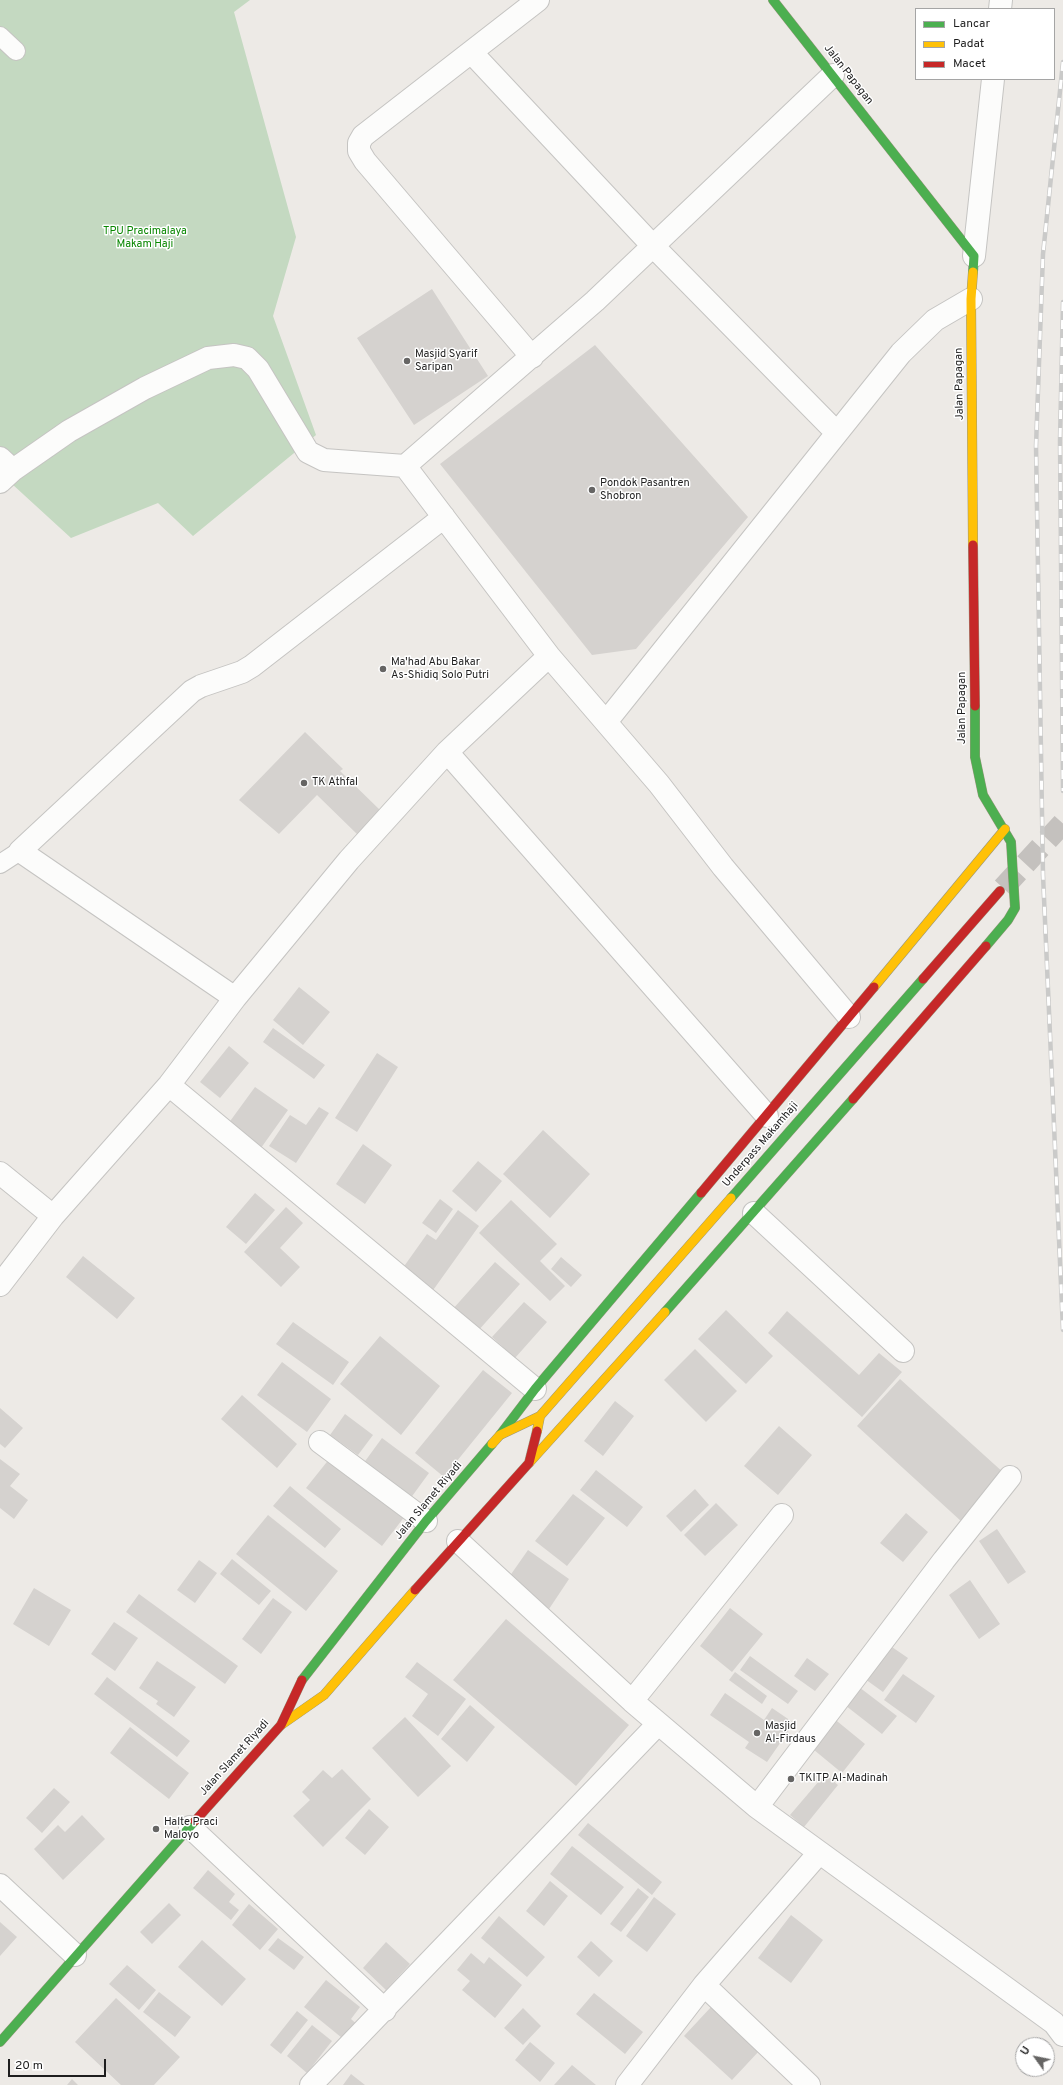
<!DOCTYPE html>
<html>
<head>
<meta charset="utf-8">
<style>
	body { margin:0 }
	#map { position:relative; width:1063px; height:2085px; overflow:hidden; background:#edeae6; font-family:Overpass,sans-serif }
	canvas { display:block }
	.legend { position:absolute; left:915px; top:8px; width:140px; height:72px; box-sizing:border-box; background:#fff; border:1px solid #a5a5a5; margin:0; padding:5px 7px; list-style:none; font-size:12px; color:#1e1e1e }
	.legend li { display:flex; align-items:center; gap:8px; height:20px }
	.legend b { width:20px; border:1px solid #a5a5a5 }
	.north { position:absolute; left:1015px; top:2037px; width:40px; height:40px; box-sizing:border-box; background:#fff; border:1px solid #a5a5a5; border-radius:50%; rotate:303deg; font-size:11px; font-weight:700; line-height:16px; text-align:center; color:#1e1e1e }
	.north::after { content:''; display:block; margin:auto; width:14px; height:18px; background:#666564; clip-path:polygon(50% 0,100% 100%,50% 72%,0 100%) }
	.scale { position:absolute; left:8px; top:2059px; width:98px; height:18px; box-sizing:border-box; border:2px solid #1e1e1e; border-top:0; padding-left:5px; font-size:12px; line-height:14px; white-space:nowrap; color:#1e1e1e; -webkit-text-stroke:3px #fff; paint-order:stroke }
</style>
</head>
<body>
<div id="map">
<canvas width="1063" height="2085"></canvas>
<ul class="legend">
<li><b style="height:5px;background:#4caf50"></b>Lancar</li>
<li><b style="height:5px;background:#ffc107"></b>Padat</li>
<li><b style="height:5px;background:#c62828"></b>Macet</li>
</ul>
<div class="north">U</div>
<div class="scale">20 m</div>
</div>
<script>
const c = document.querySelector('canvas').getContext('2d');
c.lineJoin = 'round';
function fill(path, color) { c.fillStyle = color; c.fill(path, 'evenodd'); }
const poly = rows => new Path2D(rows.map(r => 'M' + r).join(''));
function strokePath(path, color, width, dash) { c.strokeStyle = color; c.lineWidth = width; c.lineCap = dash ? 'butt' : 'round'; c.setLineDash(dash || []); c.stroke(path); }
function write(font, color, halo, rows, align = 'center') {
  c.font = font + ' Overpass,sans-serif'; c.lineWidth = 3; c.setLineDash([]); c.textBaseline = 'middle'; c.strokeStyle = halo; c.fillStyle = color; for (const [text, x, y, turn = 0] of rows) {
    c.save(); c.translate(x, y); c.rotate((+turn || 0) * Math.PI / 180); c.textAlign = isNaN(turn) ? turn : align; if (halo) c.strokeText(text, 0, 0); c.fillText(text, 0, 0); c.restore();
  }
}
const cemetery = poly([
	[0,0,250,0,234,12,296,237,273,316,316,435,193,536,158,503,71,538,0,473]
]);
const building = poly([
	[432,289,488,376,414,425,357,338],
	[595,345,748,517,636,649,592,655,440,464],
	[305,732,343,769,340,771,381,811,358,835,317,795,279,834,239,800],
	[299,987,330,1012,303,1045,273,1020],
	[273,1028,325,1065,314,1079,263,1042],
	[229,1046,249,1063,220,1098,200,1082],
	[377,1053,398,1067,357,1132,335,1118],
	[255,1087,288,1110,261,1148,228,1124],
	[319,1107,329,1113,296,1163,269,1146,290,1115,306,1125],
	[543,1130,590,1174,550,1218,503,1174],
	[363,1144,392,1165,365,1204,336,1184],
	[478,1161,502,1181,476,1212,452,1191],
	[255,1193,275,1210,246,1244,226,1227],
	[440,1199,453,1209,436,1233,422,1223],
	[511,1200,557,1244,540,1261,565,1286,550,1301,479,1233],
	[286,1207,303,1223,280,1248,300,1267,281,1287,244,1252],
	[458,1210,479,1226,431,1293,400,1272,427,1234,436,1240],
	[83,1256,135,1298,117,1319,66,1277],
	[561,1257,582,1275,571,1287,551,1269],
	[495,1262,520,1284,477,1332,452,1310],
	[524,1302,547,1322,515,1358,492,1337],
	[726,1310,773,1356,746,1384,698,1339],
	[787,1311,859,1375,879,1353,902,1372,862,1417,768,1333],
	[293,1322,349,1362,333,1385,276,1344],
	[380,1336,440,1386,401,1435,340,1384],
	[695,1349,737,1391,706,1422,664,1380],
	[282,1362,331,1399,307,1432,257,1395],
	[483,1370,512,1393,444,1477,415,1453],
	[900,1379,1005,1474,962,1522,857,1426],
	[242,1395,297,1444,277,1468,221,1419],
	[615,1401,634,1416,603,1456,584,1441],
	[0,1408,23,1428,5,1448,0,1444],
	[345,1414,373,1435,358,1455,330,1435],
	[779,1426,812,1455,778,1495,744,1466],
	[382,1438,429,1473,410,1499,363,1464],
	[330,1458,405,1516,382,1546,306,1488],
	[0,1459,20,1474,10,1486,28,1500,14,1519,0,1508],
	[596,1470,643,1507,627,1527,580,1490],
	[290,1486,341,1529,325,1548,273,1506],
	[695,1489,709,1505,681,1532,666,1516],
	[573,1494,605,1518,567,1566,535,1541],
	[716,1503,738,1525,705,1556,684,1535],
	[906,1513,928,1532,903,1562,880,1543],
	[268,1515,338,1571,306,1611,236,1554],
	[997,1529,1026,1572,1008,1584,979,1541],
	[528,1550,569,1579,549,1609,507,1580],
	[232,1559,271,1591,259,1605,220,1574],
	[199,1560,217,1573,195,1603,177,1590],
	[970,1580,1000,1624,979,1639,949,1595],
	[34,1588,71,1610,49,1646,13,1624],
	[139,1594,238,1666,225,1684,126,1612],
	[273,1598,292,1612,261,1654,242,1639],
	[730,1608,763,1634,732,1672,700,1646],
	[506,1619,629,1725,576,1786,453,1680],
	[114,1622,138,1638,115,1671,91,1654],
	[889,1645,908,1658,883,1692,865,1679],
	[750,1656,798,1691,788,1704,740,1670],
	[807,1658,829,1674,815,1691,794,1676],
	[157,1661,196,1687,174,1717,156,1704,158,1701,139,1688],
	[417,1662,466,1699,438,1736,412,1716,428,1694,405,1677],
	[735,1672,767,1696,762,1704,729,1680],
	[903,1674,935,1696,916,1723,884,1700],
	[107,1677,190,1741,177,1757,94,1694],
	[855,1684,897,1716,882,1734,841,1702],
	[725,1693,764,1720,772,1708,794,1723,767,1762,745,1748,749,1742,710,1715],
	[470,1705,495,1727,467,1762,441,1739],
	[405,1717,451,1766,418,1797,372,1748],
	[832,1717,865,1744,842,1773,808,1745],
	[130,1727,189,1773,169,1799,110,1753],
	[342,1769,371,1799,323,1847,293,1816,310,1800,302,1792,323,1770,332,1778],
	[825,1774,838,1785,804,1827,790,1815],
	[54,1788,70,1802,42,1833,26,1818],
	[369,1809,389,1827,365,1855,345,1838],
	[82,1815,105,1839,63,1880,34,1849,58,1825,65,1832],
	[588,1823,662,1882,652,1895,578,1835],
	[572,1846,624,1887,601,1915,550,1874],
	[208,1870,235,1894,229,1902,239,1910,231,1920,193,1888],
	[550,1881,568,1896,544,1926,526,1911],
	[638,1888,649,1897,621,1932,610,1924],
	[654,1897,676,1914,647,1952,626,1936],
	[169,1903,181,1915,152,1944,140,1932],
	[249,1904,278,1929,260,1950,232,1925],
	[791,1915,823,1940,791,1983,758,1958],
	[499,1916,545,1957,527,1977,481,1938],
	[0,1922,17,1937,0,1956],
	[278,1938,304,1957,294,1970,268,1950],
	[202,1940,246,1979,222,2006,178,1967],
	[591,1941,613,1961,599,1977,577,1957],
	[386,1942,410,1964,386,1990,363,1968],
	[471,1953,484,1964,489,1957,522,1985,495,2018,462,1990,470,1981,457,1970],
	[127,1965,156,1990,139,2010,109,1984],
	[326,1980,360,2007,351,2019,360,2027,347,2042,304,2007],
	[159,1992,191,2017,175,2037,143,2012],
	[594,1993,643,2032,625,2054,576,2014],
	[116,1998,180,2057,154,2085,121,2085,75,2042],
	[712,2006,760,2050,732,2080,684,2036],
	[523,2008,541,2026,523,2045,504,2028],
	[297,2011,308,2020,281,2054,270,2045],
	[312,2025,332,2041,307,2073,287,2056],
	[530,2042,555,2063,540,2082,515,2060],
	[572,2065,596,2085,554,2085],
	[351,2074,365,2085,343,2085],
	[72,2079,78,2085,67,2085]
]);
const secondaryTunnel = poly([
	[1003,888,1063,823]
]);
const lane = poly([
	[0,36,16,51],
	[0,864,20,851]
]);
const street = poly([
	[1000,9,1001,0],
	[472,53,652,245,837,433],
	[974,256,993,79],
	[532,357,365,161,359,151,359,143,363,136,538,0],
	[0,458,13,470,69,431,145,388,208,358,234,355,247,358,258,369,308,452,324,460,405,466,549,656],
	[405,466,595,301,833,75],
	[0,482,13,470],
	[606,722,901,353,935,320,971,299],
	[447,752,767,1116],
	[235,998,20,851,192,691,201,686,242,672,252,666,444,517],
	[169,1085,535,1389],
	[0,1173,53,1216],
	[754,1213,903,1351],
	[0,1285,53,1216,169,1085,235,998,349,860,447,752,549,656,659,784,723,867,849,1017],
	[320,1442,426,1521],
	[458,1541,632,1701,757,1807,1054,2023,1063,2035],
	[632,1701,782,1515],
	[757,1807,944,1560,1010,1477],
	[190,1827,385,2010],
	[0,1885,75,1955],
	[704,1985,809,2085],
	[311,2085,658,1724],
	[627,2085,704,1985,819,1853]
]);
const fast = poly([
	[773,0,974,256,973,272],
	[975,706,975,757,983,795,1011,842,1015,908,1008,920,986,946],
	[731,1198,923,979],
	[665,1312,853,1099],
	[500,1435,535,1389,701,1193],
	[302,1680,426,1521,492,1444],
	[0,2042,195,1821]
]);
const slow = poly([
	[973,272,971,299,973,545],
	[874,987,1005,829],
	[537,1431,540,1416,731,1198],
	[492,1444,500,1435,540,1416],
	[529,1463,665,1312],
	[281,1725,324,1695,415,1590]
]);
const jam = poly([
	[973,545,975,706],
	[923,979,1000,891],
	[853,1099,986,946],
	[701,1193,874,987],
	[415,1590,529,1463,537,1431],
	[195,1821,281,1725,302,1680]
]);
const rail = poly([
	[1063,62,1043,254,1036,446,1043,875,1063,1330],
	[1063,302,1060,441,1063,791]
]);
const markers = [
	[407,361,4,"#666564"],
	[592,490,4,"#666564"],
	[383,669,4,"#666564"],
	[304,783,4,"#666564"],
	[757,1733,4,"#666564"],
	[791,1779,4,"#666564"],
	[156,1829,4,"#666564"]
];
const streetNames = [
	["Jalan Papagan",848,75,52],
	["Jalan Papagan",960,384,-91],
	["Jalan Papagan",963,708,-90],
	["Underpass Makamhaji",761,1145,-49],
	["Jalan Slamet Riyadi",429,1501,-50],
	["Jalan Slamet Riyadi",235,1758,-48]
];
const parkNames = [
	["TPU Pracimalaya",145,232],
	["Makam Haji",145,245]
];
const poiNames = [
	["Masjid Syarif",415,355],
	["Saripan",415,368],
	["Pondok Pasantren",600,484],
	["Shobron",600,497],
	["Ma'had Abu Bakar",391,663],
	["As-Shidiq Solo Putri",391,676],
	["TK Athfal",312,783],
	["Masjid",765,1727],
	["Al-Firdaus",765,1740],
	["TKITP Al-Madinah",799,1779],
	["Halte Praci",164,1823],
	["Maloyo",164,1836]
];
fill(cemetery, '#c4d9c1');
fill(building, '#d5d2cf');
strokePath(secondaryTunnel, '#c4c1be', 22, [22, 11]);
strokePath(lane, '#c5c4c2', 20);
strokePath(street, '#c5c4c2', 24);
strokePath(fast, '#98967e', 10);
strokePath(slow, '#98967e', 10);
strokePath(jam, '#98967e', 10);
strokePath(lane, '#fcfcfb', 18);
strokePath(street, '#fcfcfb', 22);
strokePath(fast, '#4caf50', 9);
strokePath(slow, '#ffc107', 9);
strokePath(jam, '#c62828', 9);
strokePath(rail, '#cacac9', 4.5);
strokePath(rail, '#fff', 3, [9]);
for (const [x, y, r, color] of markers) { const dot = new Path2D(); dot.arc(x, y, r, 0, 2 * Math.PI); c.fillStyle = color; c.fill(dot); strokePath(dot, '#fff', 1.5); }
write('11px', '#1e1e1e', '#fff', streetNames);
write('11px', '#088701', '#fff', parkNames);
write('11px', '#1e1e1e', '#fff', poiNames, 'left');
</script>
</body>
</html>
